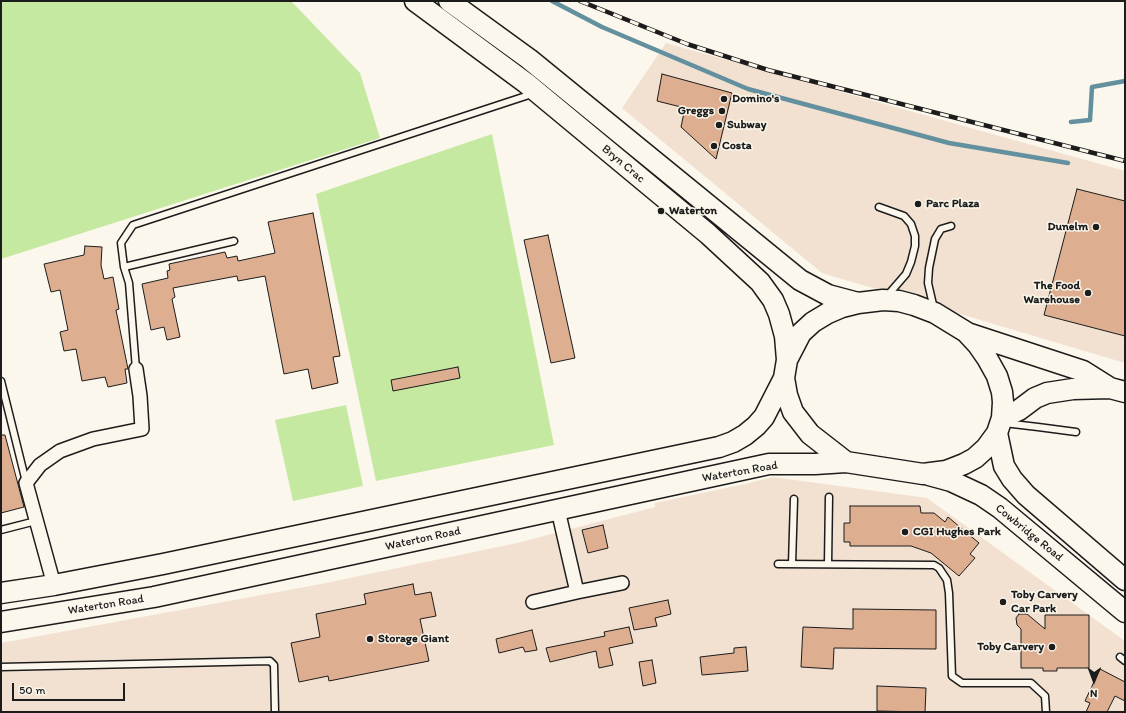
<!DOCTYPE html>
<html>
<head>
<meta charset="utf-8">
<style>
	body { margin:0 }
	#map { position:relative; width:1126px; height:713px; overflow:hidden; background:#fbf7ec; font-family:Itim,sans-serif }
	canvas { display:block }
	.frame { position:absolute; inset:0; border:2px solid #1c1c1c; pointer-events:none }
	.north { position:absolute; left:1074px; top:661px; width:40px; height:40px; -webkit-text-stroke:3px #fbf7ec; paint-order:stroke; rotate:181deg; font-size:11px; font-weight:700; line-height:16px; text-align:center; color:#1c1c1c }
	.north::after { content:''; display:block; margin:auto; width:14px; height:18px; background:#1c1c1c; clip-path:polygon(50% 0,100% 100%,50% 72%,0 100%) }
	.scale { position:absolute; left:12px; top:683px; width:113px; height:18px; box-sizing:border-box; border:2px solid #1c1c1c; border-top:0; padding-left:5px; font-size:12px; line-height:14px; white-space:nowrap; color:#1c1c1c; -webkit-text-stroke:3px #fbf7ec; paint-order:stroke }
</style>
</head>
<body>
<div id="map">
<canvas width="1126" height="713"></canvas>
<div class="frame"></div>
<div class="north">N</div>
<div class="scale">50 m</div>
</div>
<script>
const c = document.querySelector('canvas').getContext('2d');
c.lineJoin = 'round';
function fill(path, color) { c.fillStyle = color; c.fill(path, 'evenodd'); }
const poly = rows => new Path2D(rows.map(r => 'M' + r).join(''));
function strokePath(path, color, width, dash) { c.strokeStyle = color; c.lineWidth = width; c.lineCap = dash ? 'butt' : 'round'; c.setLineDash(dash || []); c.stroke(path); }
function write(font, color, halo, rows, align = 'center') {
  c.font = font + ' Itim,sans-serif'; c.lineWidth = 3; c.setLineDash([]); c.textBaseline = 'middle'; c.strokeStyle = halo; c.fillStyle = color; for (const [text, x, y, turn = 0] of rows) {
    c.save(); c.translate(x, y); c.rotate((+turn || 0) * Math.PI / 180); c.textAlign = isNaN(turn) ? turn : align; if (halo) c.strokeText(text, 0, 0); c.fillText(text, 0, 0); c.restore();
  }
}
const built = poly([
	[666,43,1125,171,1125,363,822,273,622,108],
	[773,477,927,498,1125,641,1125,712,1,712,1,643,321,584,517,543,655,507,655,503,745,484]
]);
const green = poly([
	[1,1,291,1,360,73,380,138,1,259],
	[492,134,554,445,376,481,316,194],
	[346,405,363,486,293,501,275,420]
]);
const stream = poly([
	[552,1,602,27,748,89,949,143,1068,163],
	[1071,122,1090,120,1092,87,1125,81]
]);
const building = poly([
	[662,74,732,93,716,159,681,127,685,108,657,101,662,74],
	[1077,189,1125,201,1125,336,1044,315,1077,189],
	[313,213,340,356,333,357,338,383,312,389,308,369,284,374,265,276,238,281,237,276,173,288,175,297,172,299,180,337,167,340,164,327,151,330,142,284,168,278,167,271,170,270,169,264,225,252,227,258,237,256,238,261,275,253,268,222,313,213],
	[548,235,575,358,551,363,524,240,548,235],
	[85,246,102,247,101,265,104,279,113,277,119,309,116,310,128,369,125,369,127,383,108,387,105,377,82,381,76,349,64,351,60,332,68,330,60,290,51,292,44,264,84,255,85,246],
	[458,367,460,378,393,391,391,380,458,367],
	[1,435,5,435,24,507,1,513,1,435],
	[850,506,920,506,921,513,934,513,945,522,948,517,979,543,970,554,975,558,959,576,931,553,911,546,850,546,850,542,844,542,844,523,850,523,850,506],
	[603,525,608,548,588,553,582,530,603,525],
	[413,584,415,595,431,592,436,616,420,619,429,661,329,681,328,676,299,682,291,643,320,637,316,614,366,604,364,594,413,584],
	[668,600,671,614,655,618,657,626,634,630,629,608,668,600],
	[853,609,936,610,936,649,834,648,833,669,801,667,803,627,853,629,853,609],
	[1019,614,1027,614,1045,629,1045,615,1089,615,1089,668,1057,668,1057,671,1043,671,1043,668,1021,668,1021,629,1017,625,1016,618,1019,614],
	[629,627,633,643,609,648,613,665,599,668,596,651,550,662,546,648,605,636,604,632,629,627],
	[532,630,537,650,525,652,523,647,499,653,496,639,532,630],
	[746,647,748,671,702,675,700,657,734,653,734,648,746,647],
	[652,660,656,683,643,686,639,662,652,660],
	[1100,669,1125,682,1125,701,1115,696,1107,712,1086,712,1090,703,1085,701,1100,669],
	[877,686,926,688,925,712,877,711,877,686]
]);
const lane = poly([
	[879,207,904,216,911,224,915,236,915,246,911,262,906,274,887,296],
	[124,267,234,241],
	[934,309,928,283,929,268,935,239,941,229,951,226],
	[136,369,129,283,124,267,121,243,133,225,532,94],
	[1,381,26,482],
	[1004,423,1038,427,1076,432],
	[1,530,36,521],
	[778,564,934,565,939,568,947,580,949,593,952,676,962,683,1031,683,1045,696,1046,712],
	[792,564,794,499],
	[828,564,829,497],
	[1120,657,1125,661],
	[1,667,270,661,274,665,275,712]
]);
const street = poly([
	[54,585,26,483,40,465,60,451,93,439,142,429,140,396,136,369],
	[577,592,622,583],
	[533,602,577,592,558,510]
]);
const primary = poly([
	[415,1,526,83,708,234,760,282,773,300,779,314,785,336,787,360],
	[449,1,529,59,800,280,828,295,858,303],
	[883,300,899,301,914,305,935,313,966,332,978,345,987,358,997,376,1002,392,1003,402,1002,418,997,433,986,448,975,458,964,464,946,471,923,474,846,462,810,434,793,412,787,395,784,378,787,360,801,333,813,322,828,313,842,307,858,303,883,300],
	[967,333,1083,371,1110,388],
	[1002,418,1019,410,1035,398,1047,393,1073,389,1110,388,1125,392],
	[997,433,1004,466,1012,479,1026,495,1125,580],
	[929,475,951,481,981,495,1000,508,1125,612],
	[1,593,54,585,163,564,719,447,733,442,745,435,756,426,764,417,784,378],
	[1,622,154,597,769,464,815,464,846,462]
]);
const rail = poly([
	[580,1,687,44,768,70,1125,161]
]);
const markers = [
	[724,99,4,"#1c1c1c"],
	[722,111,4,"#1c1c1c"],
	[719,125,4,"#1c1c1c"],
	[714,146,4,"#1c1c1c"],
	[918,204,4,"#1c1c1c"],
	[661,211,4,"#1c1c1c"],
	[1096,227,4,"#1c1c1c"],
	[1088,293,4,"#1c1c1c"],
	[905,532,4,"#1c1c1c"],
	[1003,602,4,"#1c1c1c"],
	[370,639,4,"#1c1c1c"],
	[1052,647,4,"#1c1c1c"]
];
const poiNames = [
	["Domino's",732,99],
	["Greggs",714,111,"right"],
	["Subway",727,125],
	["Costa",722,146],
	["Parc Plaza",926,204],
	["Waterton",669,211],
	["Dunelm",1088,227,"right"],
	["The Food",1080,286,"right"],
	["Warehouse",1080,300,"right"],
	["CGI Hughes Park",913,532],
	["Toby Carvery",1011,595],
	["Car Park",1011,609],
	["Storage Giant",378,639],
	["Toby Carvery",1044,647,"right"]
];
const streetNames = [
	["Bryn Crac",623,164,40],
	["Waterton Road",740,472,-10],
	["Cowbridge Road",1029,533,39],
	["Waterton Road",423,539,-12],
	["Waterton Road",106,605,-9]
];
fill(built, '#f2e1d0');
fill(green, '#c6e9a2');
strokePath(stream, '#63909e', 4.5);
fill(building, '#deae90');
strokePath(building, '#1c1c1c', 1);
strokePath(lane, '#1c1c1c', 9);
strokePath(street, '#1c1c1c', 16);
strokePath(primary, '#1c1c1c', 23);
strokePath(lane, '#fbf7ec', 6);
strokePath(street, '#fbf7ec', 13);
strokePath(primary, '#fbf7ec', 20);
strokePath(rail, '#1c1c1c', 4.5);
strokePath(rail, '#fbf7ec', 3, [9]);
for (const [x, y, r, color] of markers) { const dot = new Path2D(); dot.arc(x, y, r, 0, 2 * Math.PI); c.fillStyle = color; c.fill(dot); strokePath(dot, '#fbf7ec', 1.5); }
write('bold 12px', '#1c1c1c', '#fbf7ec', poiNames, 'left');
write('12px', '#1c1c1c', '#fbf7ec', streetNames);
</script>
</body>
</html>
